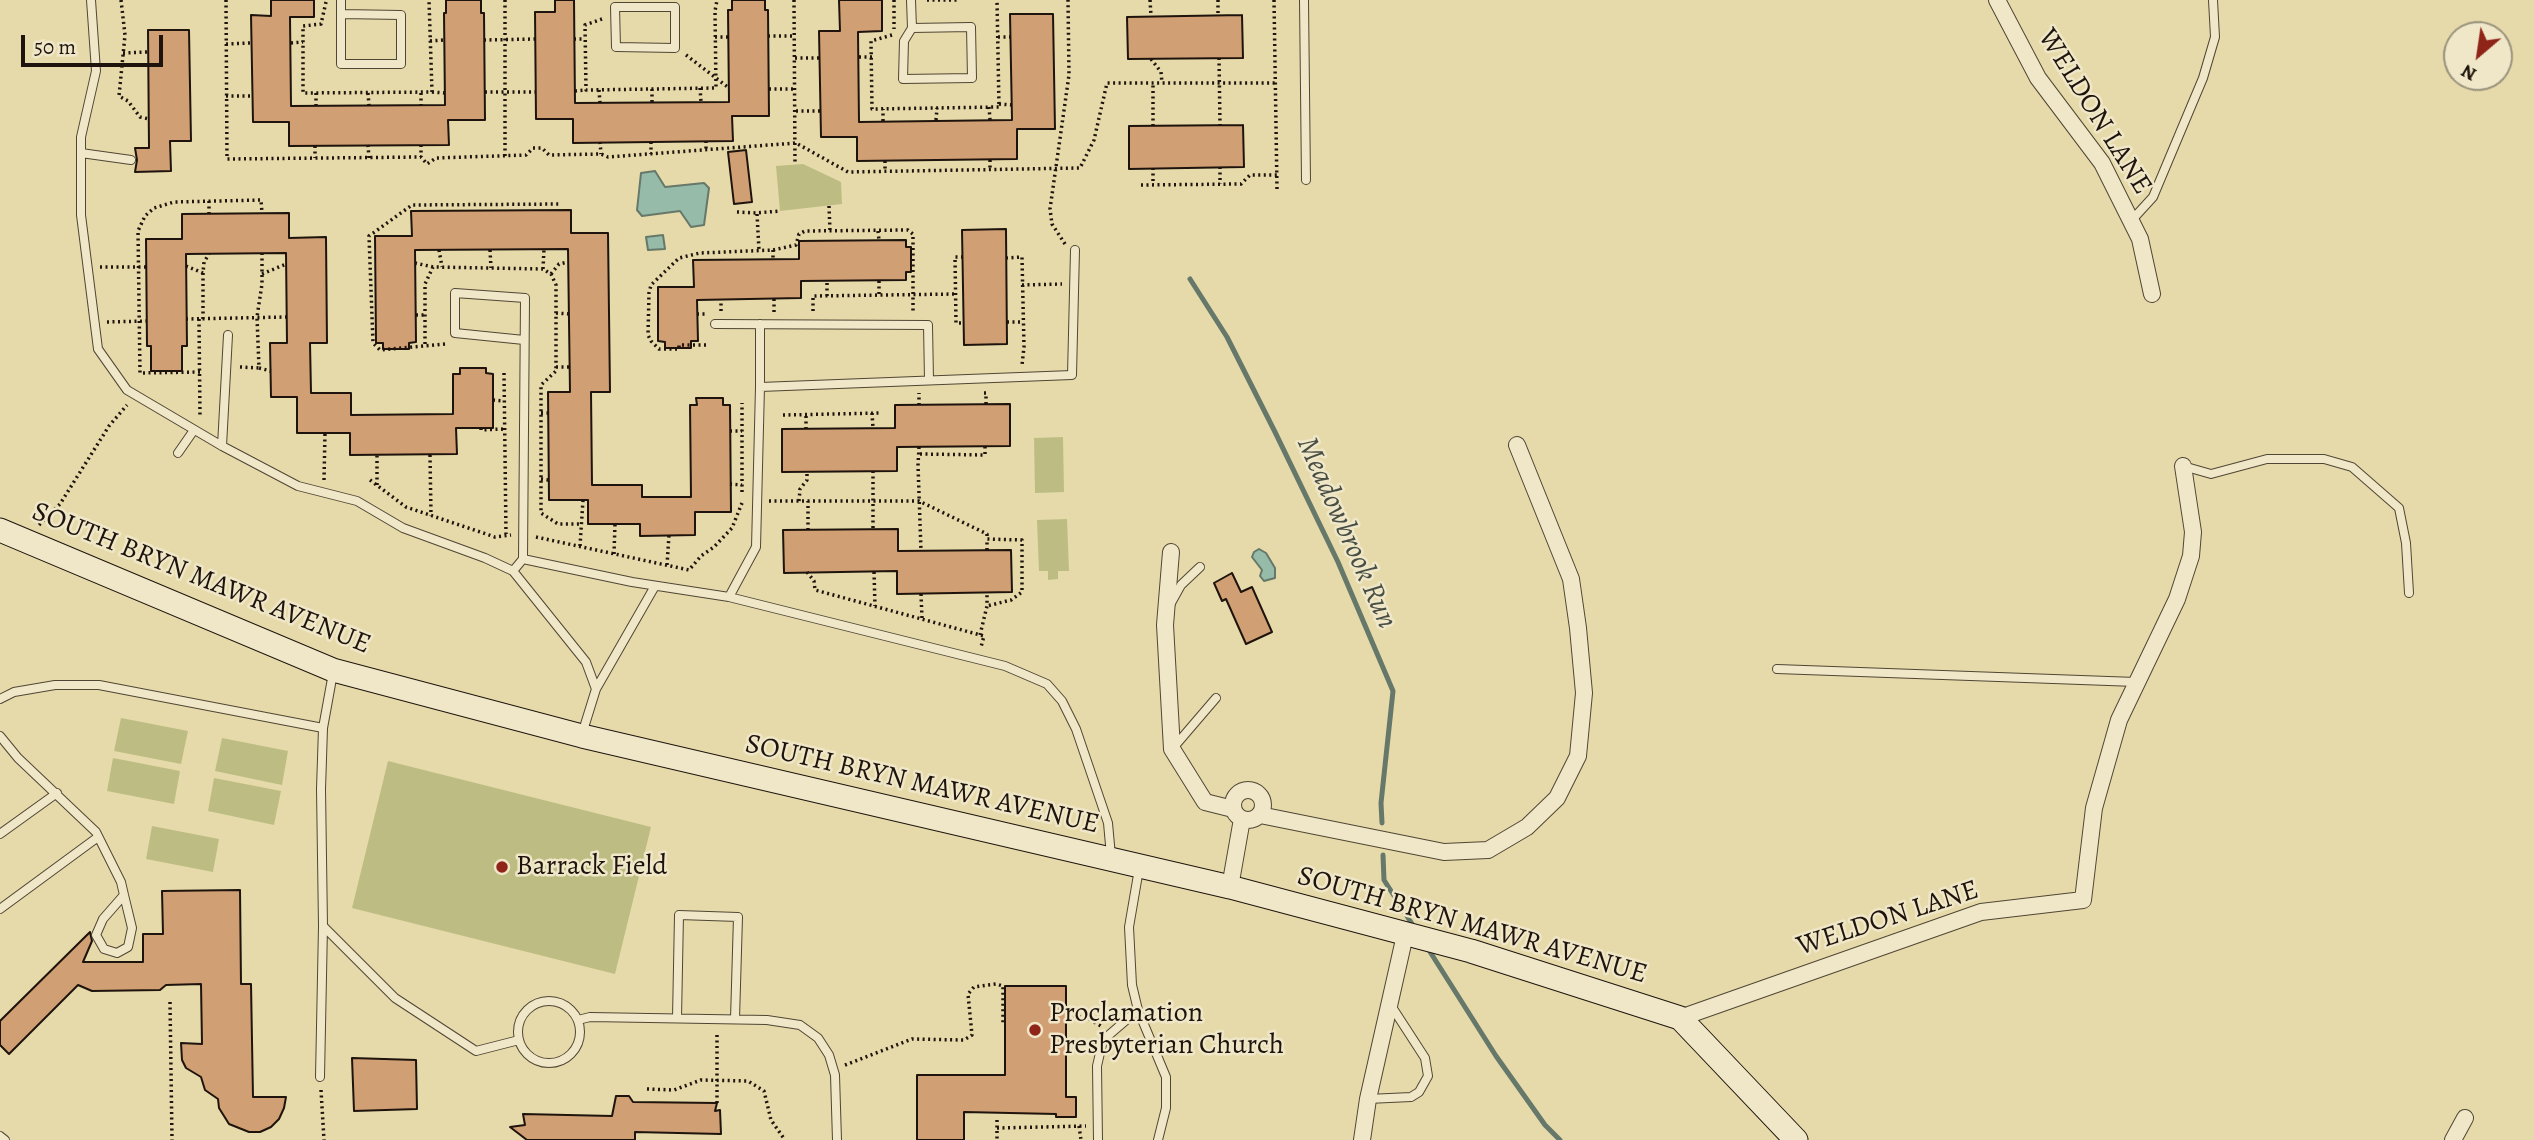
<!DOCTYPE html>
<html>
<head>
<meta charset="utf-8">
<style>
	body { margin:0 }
	#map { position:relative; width:2534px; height:1140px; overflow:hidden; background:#e6daaa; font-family:Alegreya,serif }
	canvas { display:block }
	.north { position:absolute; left:2443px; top:21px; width:70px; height:70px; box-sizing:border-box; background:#efe7c8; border:2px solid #9b937d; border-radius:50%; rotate:209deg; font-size:19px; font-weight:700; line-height:28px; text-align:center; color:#1e140d }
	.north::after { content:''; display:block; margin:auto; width:24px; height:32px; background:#8f2418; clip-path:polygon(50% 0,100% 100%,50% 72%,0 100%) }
	.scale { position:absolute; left:21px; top:35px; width:142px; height:32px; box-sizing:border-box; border:4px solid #1e140d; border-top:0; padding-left:9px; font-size:21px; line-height:24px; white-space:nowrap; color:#1e140d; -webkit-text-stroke:5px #efe7c8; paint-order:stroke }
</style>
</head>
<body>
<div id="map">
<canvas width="2534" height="1140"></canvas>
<div class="north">N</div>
<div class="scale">50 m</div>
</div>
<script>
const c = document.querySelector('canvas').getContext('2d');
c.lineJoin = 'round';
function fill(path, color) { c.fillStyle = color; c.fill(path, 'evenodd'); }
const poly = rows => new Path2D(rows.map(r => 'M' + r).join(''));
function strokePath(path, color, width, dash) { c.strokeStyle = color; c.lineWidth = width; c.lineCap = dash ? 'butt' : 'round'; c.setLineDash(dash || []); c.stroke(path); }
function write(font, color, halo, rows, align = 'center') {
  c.font = font + ' Alegreya,serif'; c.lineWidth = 5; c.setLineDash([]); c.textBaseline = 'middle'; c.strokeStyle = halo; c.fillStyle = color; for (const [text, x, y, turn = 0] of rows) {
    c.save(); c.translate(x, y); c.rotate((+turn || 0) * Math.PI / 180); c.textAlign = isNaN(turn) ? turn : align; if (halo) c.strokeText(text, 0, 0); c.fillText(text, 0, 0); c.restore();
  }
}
const green = poly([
	[803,164,841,182,842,204,780,211,776,166],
	[1063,437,1064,492,1035,493,1034,438],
	[1067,519,1069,571,1058,571,1058,579,1048,580,1048,571,1039,571,1037,520],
	[121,718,188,731,181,764,114,751],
	[222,738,288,751,282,785,215,771],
	[113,758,180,771,174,804,107,791],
	[388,761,651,827,615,974,352,908],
	[214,778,281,791,274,825,208,811],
	[152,826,219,839,213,872,146,859]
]);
const water = poly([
	[655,171,665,187,704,183,709,188,704,225,691,227,680,211,642,216,637,210,641,173,655,171],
	[663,235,665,249,648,250,646,237,663,235],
	[1259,549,1266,553,1275,568,1275,578,1264,581,1260,576,1262,570,1252,557,1254,552,1259,549]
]);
const stream = poly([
	[1190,279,1227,337,1275,432,1338,562,1393,691,1381,803,1382,823],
	[1383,855,1384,880,1414,927],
	[1427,947,1496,1056,1545,1125,1560,1140]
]);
const building = poly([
	[271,0,314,0,314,17,290,17,291,106,445,105,444,13,446,13,446,0,481,0,481,13,484,13,485,120,448,120,449,145,289,146,289,122,253,122,251,15,271,16,271,0],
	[555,0,574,0,575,103,729,102,728,10,732,10,732,0,765,0,765,10,768,10,769,116,732,116,733,141,573,143,573,119,536,119,535,12,555,12,555,0],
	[839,0,882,0,882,31,858,32,859,122,1012,120,1010,14,1053,14,1055,129,1017,129,1017,159,857,161,857,137,821,137,819,31,840,31,839,0],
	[1242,15,1243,58,1128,59,1127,17,1242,15],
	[148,30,189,30,191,141,170,141,171,171,135,172,137,160,135,148,149,148,148,30],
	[1243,125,1244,167,1129,169,1129,126,1243,125],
	[746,150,752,202,734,204,728,152,746,150],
	[571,210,571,233,608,233,610,392,591,392,592,485,642,485,642,497,691,497,690,405,697,405,696,398,723,398,723,405,730,405,731,512,695,512,695,535,640,536,640,524,588,524,588,500,549,500,548,392,570,392,568,249,415,250,416,342,409,343,409,349,383,349,383,343,376,343,375,236,412,236,411,211,571,210],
	[289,213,289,238,326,237,327,343,310,343,311,393,351,393,351,415,453,414,453,374,460,374,460,368,486,368,486,373,493,374,493,428,456,428,457,454,350,455,350,433,297,433,297,397,271,397,270,343,287,343,286,253,186,254,187,346,182,346,182,371,151,371,151,346,147,346,146,239,182,239,182,214,289,213],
	[1006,229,1007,344,964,345,962,230,1006,229],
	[906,240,906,247,911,247,911,272,906,272,906,280,801,281,801,298,697,300,698,341,691,341,691,348,665,348,665,342,658,341,658,287,694,287,693,260,799,259,799,241,906,240],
	[1010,404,1010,446,897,447,897,471,782,472,782,429,895,428,895,405,1010,404],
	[898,529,898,551,1011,550,1012,592,897,594,897,571,784,573,783,530,898,529],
	[1232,573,1241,592,1252,587,1272,632,1246,644,1226,599,1222,601,1214,583,1232,573],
	[240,890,241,984,251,984,253,1097,286,1097,284,1108,279,1119,271,1127,260,1132,249,1132,229,1124,219,1108,218,1099,205,1090,201,1077,186,1068,182,1060,181,1043,202,1044,201,984,166,985,160,990,92,991,78,985,9,1054,0,1045,0,1021,90,932,92,941,83,962,143,962,143,934,163,934,162,891,240,890],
	[1005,986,1066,986,1066,1097,1076,1097,1076,1117,1056,1117,1056,1114,964,1112,964,1140,917,1140,917,1075,1005,1075,1005,986],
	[352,1058,416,1060,417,1109,354,1111,352,1058],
	[616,1096,629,1096,633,1102,717,1103,715,1111,720,1110,721,1134,635,1132,635,1140,527,1140,510,1127,525,1125,523,1114,612,1116,616,1096]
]);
const path = poly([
	[121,0,125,35,119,96,128,101,140,117,149,119],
	[226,0,227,159,421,157,427,164,436,158,526,155,533,148,542,148,549,155,601,154,608,157,796,143,848,172,1080,168,1094,140,1107,83,1275,83],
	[505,0,505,156],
	[794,0,795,164],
	[894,0,894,29],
	[927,0,960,0],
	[1150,0,1151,16],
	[1218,0,1218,16],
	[1274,0,1277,189],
	[326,2,321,24,303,26,303,93,432,92,429,0],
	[602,19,585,25,586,90,716,88,715,11,717,0],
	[892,35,871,41,872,109,999,107,997,0],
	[768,36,794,36],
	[715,37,729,37],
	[998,37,1011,37],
	[574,39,585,39],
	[484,40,535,39],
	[430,41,444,40],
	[291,43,303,42],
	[226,44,251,43],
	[123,53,148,52],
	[686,55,729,88],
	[859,57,872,57],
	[795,58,819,58],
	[1219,58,1220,125],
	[1151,59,1161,72,1162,83],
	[700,88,701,102],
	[652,89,652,103],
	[769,89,795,89],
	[599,90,600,103],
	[575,91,586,90],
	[432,92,445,93],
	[485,92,536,92],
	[316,93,316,106],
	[368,93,369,106],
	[226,96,252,96],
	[999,104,1012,105],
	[421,106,421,92],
	[989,107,990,120],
	[796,111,820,111],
	[936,120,937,108],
	[883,121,883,109],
	[1153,126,1153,83],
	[706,141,706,150],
	[600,142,601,154],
	[651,142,651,154],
	[368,145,369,158],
	[421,145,421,157],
	[315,146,315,158],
	[990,160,990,170],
	[885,161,885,171],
	[1220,167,1220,184],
	[1153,168,1153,184],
	[1141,185,1241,184,1250,175,1277,175],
	[209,201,209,214],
	[829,206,830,231],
	[737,212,756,213,780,211],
	[757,214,759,250],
	[878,231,879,240],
	[1065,244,1052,224,1050,209,1069,75,1068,0],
	[439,250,442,267],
	[490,250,491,268],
	[773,250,773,259],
	[262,253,262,284,257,317,259,368,271,371],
	[963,257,955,257,956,323,964,323],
	[1006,258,1022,257,1024,347,1022,365],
	[415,263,433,267],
	[186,266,203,273],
	[100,267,147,267],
	[543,269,544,249],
	[262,274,286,264],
	[551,274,559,264,568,262],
	[1022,285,1062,284],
	[879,294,879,280],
	[827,296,827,280],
	[774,299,774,312],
	[721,311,721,299],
	[813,311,813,296,956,294],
	[556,313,569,314],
	[697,314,707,314],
	[416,315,425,315],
	[186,319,287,317],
	[199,319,200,418],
	[203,319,203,273,204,262,209,254],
	[107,322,147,321],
	[1007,322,1023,322],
	[425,344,425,284,433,267,543,269,551,274,556,285,556,371,541,385,541,513,558,524,580,524],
	[445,344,380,350,373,343,369,236,412,205,561,204],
	[706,345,679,345,679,349,659,349,651,341,648,335,649,293,651,285,679,258,700,253,773,250,796,245,799,234,805,231,908,230,913,234,913,312],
	[240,367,259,368],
	[556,367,570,367],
	[200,372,140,373,138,231,145,216,154,208,174,202,261,200,262,213],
	[504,373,506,534],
	[984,393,986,393,986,404],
	[493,400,504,401],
	[919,405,919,393],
	[541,413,548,413],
	[872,413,873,428],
	[783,415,882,413],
	[481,428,481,430,504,429],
	[806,429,806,414],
	[730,431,742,431],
	[919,447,918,465,921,551],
	[920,454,985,455,985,446],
	[430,455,431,516],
	[873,471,873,529],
	[541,479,549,480],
	[324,480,325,433],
	[370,480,406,507,495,537,511,535],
	[730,484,742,485],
	[377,485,377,455],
	[742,492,742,403],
	[769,501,919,501,987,534,987,539,1022,540,1022,592,1011,600,987,606],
	[799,501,800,489,807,480,807,472],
	[39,525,60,504,109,426,127,405],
	[808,530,808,501],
	[536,537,689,570,701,556,714,547,732,528,742,503],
	[580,546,583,500],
	[987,550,987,539],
	[614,554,615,524],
	[667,565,669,535],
	[807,572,814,581,815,590,984,636,981,647],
	[874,572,875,606],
	[921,594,922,618],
	[980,635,987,606,987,592],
	[170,1002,172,1140],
	[1068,1017,1086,1017,1101,1026],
	[845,1065,912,1039,964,1040,972,1035,968,994,974,987,996,984,1003,986,1003,1024],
	[647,1089,674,1090,701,1080,748,1081,764,1091,771,1120,785,1140],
	[321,1090,324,1140],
	[717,1103,717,1032],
	[997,1120,997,1140],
	[1079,1126,1081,1140],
	[997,1128,1086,1126]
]);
const lane = poly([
	[91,0,96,71,81,137,81,215,98,349,127,390,222,446,298,486,357,501,403,528,485,558,513,571],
	[911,0,912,28,904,41,903,79,972,78,971,27,912,28],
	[1304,0,1306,180],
	[615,7,675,7,675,48,616,47,615,7],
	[341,14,401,15,401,64,341,64,341,0],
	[81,153,131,160],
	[2131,221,2153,197,2203,78,2215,37,2213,0],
	[715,324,928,325,929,380],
	[760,324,760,387],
	[222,446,228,335],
	[178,453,194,430],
	[2183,466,2211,474,2267,459,2324,459,2352,467,2399,508,2406,543,2409,593],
	[523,559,525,298,455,293,455,333,524,340],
	[729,597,756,547,760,387,1072,375,1075,250],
	[1171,603,1181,585,1200,567],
	[1777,669,2136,682],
	[333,673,323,728,321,789,323,926,395,998,476,1051,519,1040],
	[596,689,655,586],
	[0,699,14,692,55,685,99,685,323,728],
	[582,734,596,689,586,662,513,571,523,559,632,582,729,597,1005,666,1047,684,1062,701,1076,729,1108,823,1111,856],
	[0,736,18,758,96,832,121,882,124,895,132,928,128,947,117,953,104,949,96,935,103,919,124,895],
	[1174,747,1216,698],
	[0,834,57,793],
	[1139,869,1129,927,1132,985,1138,1010,1166,1077,1166,1108,1158,1140],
	[0,909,98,837],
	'518 1032a31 31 0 1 1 62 0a31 31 0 1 1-62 0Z',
	[677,1018,679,915,738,917,735,1019],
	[578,1020,590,1017,767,1020,800,1025,818,1038,829,1055,835,1075,837,1140],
	[320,1077,323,926],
	[1368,1099,1411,1097,1419,1092,1428,1076,1425,1058,1390,1004],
	[0,1136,5,1140],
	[1098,1140,1097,1066,1103,1040,1138,1010]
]);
const street = poly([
	[1997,0,2038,78,2102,163,2140,239,2152,294],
	[1171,552,1165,625,1172,749,1205,802,1233,809],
	'1233 805a15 15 0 1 1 30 0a15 15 0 1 1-30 0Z',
	[1260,815,1444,852,1488,850,1527,827,1557,798,1578,756,1584,693,1578,628,1571,579,1517,445],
	[1230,887,1242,819],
	[1680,1018,1981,912,2083,900,2094,808,2119,720,2177,599,2191,556,2193,532,2183,466],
	[1362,1140,1368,1099,1405,935],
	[2453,1140,2465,1118]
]);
const secondary = poly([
	[0,530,333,670,582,736,1230,887,1471,951,1680,1018,1796,1140]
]);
const markers = [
	[502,867,7,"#8f2418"],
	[1035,1030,7,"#8f2418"]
];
const streetNames = [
	["WELDON LANE",2094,112,58],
	["SOUTH BRYN MAWR AVENUE",201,579,22],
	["SOUTH BRYN MAWR AVENUE",922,785,13],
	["WELDON LANE",1888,919,-18],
	["SOUTH BRYN MAWR AVENUE",1472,926,16]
];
const poiNames = [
	["Barrack Field",516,867],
	["Proclamation",1049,1014],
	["Presbyterian Church",1049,1046]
];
const waterNames = [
	["Meadowbrook Run",1346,533,66]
];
fill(green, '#bdbd83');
fill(water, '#96bba8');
strokePath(water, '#66786a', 2);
strokePath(stream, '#66786a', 5);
fill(building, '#d09f73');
strokePath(building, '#1e140d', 2);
strokePath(lane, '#504634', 10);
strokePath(street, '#504634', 18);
strokePath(secondary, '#1e140d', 25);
strokePath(path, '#1e140d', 3.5, [2, 3.5]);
strokePath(lane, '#efe7c8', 8);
strokePath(street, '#efe7c8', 16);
strokePath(secondary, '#efe7c8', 23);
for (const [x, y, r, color] of markers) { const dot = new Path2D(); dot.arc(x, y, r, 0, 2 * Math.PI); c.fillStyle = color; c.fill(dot); strokePath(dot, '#efe7c8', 2.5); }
write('28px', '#1e140d', '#efe7c8', streetNames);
write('28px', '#1e140d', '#efe7c8', poiNames, 'left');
write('italic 30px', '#484e43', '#efe7c8', waterNames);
</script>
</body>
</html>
